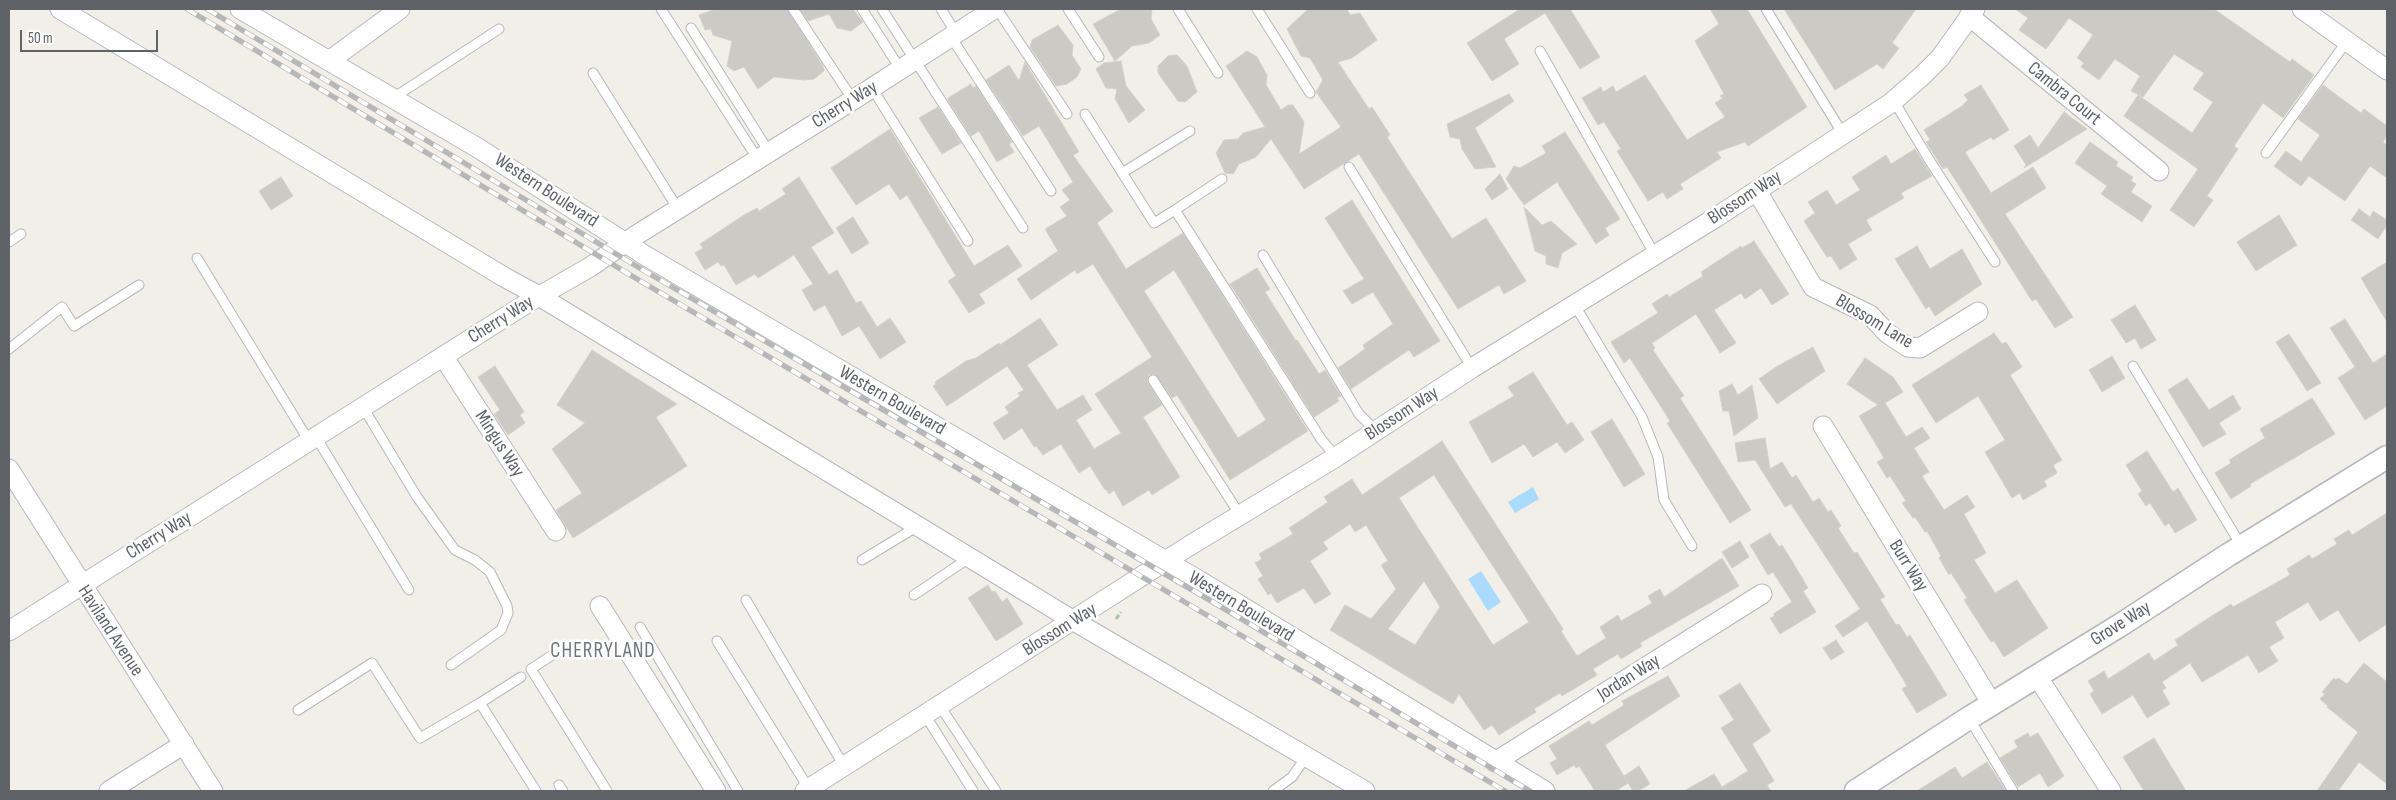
<!DOCTYPE html>
<html>
<head>
<meta charset="utf-8">
<style>
	body { margin:0 }
	#map { position:relative; width:2396px; height:800px; overflow:hidden; background:#f1efe8; font-family:"Sofia Sans Condensed",sans-serif }
	canvas { display:block }
	.frame { position:absolute; inset:0; border:10px solid #5f6368; pointer-events:none }
	.scale { position:absolute; left:20px; top:30px; width:138px; height:22px; box-sizing:border-box; border:2px solid #5f6368; border-top:0; padding-left:6px; font-size:15px; line-height:18px; white-space:nowrap; color:#5f6368; -webkit-text-stroke:4px #fff; paint-order:stroke }
</style>
</head>
<body>
<div id="map">
<canvas width="2396" height="800"></canvas>
<div class="frame"></div>
<div class="scale">50 m</div>
</div>
<script>
const c = document.querySelector('canvas').getContext('2d');
c.lineJoin = 'round';
function fill(path, color) { c.fillStyle = color; c.fill(path, 'evenodd'); }
const poly = rows => new Path2D(rows.map(r => 'M' + r).join(''));
function strokePath(path, color, width, dash) { c.strokeStyle = color; c.lineWidth = width; c.lineCap = dash ? 'butt' : 'round'; c.setLineDash(dash || []); c.stroke(path); }
function write(font, color, halo, rows, align = 'center') {
  c.font = font + ' "Sofia Sans Condensed",sans-serif'; c.lineWidth = 5; c.setLineDash([]); c.textBaseline = 'middle'; c.strokeStyle = halo; c.fillStyle = color; for (const [text, x, y, turn = 0] of rows) {
    c.save(); c.translate(x, y); c.rotate((+turn || 0) * Math.PI / 180); c.textAlign = isNaN(turn) ? turn : align; if (halo) c.strokeText(text, 0, 0); c.fillText(text, 0, 0); c.restore();
  }
}
const water = poly([
	[1533,487,1539,499,1515,513,1508,502],
	[1481,571,1501,602,1488,611,1468,579]
]);
const building = poly([
	[716,9,787,9,823,66,824,71,814,79,804,80,774,77,758,89,744,67,734,71,727,66,732,41,713,35,711,29,705,30,699,15,716,9],
	[800,9,853,9,863,22,851,31,837,28,829,14,808,21,800,9],
	[1121,9,1152,9,1151,19,1160,35,1149,43,1132,46,1115,61,1093,24,1121,9],
	[1308,9,1347,9,1350,15,1360,13,1377,40,1352,58,1338,62,1369,109,1372,107,1390,135,1387,137,1452,239,1486,218,1526,281,1504,294,1499,285,1458,309,1359,154,1304,189,1271,139,1256,157,1239,164,1233,174,1225,173,1216,153,1224,140,1238,139,1243,133,1265,127,1226,66,1247,51,1257,57,1267,75,1266,85,1281,110,1288,105,1293,105,1304,122,1299,154,1341,127,1316,92,1323,80,1310,58,1301,56,1287,29,1308,9],
	[1520,9,1570,9,1600,57,1580,69,1545,13,1504,39,1519,64,1492,81,1467,43,1520,9],
	[1710,9,1747,9,1807,107,1748,146,1745,142,1717,152,1721,158,1680,184,1683,189,1667,199,1663,192,1648,201,1617,151,1621,149,1604,122,1598,125,1582,98,1601,87,1603,92,1613,86,1616,92,1645,75,1687,140,1725,117,1715,103,1723,98,1720,96,1724,94,1695,41,1719,24,1710,9],
	[1784,9,1916,9,1892,43,1899,48,1883,69,1877,64,1835,90,1784,9],
	[2015,9,2214,9,2290,62,2292,59,2314,75,2283,118,2263,103,2234,146,2238,149,2207,196,2213,200,2194,227,2170,210,2198,169,2124,116,2138,95,2192,133,2213,102,2193,89,2204,73,2174,54,2143,97,2131,91,2140,76,2115,59,2099,80,2081,67,2084,63,2077,58,2093,35,2069,18,2046,49,2019,30,2028,18,2015,9],
	[1058,25,1073,45,1072,55,1081,69,1077,77,1067,84,1056,86,1030,47,1032,40,1058,25],
	[1177,55,1187,66,1197,92,1185,102,1178,101,1158,73,1158,66,1168,56,1177,55],
	[1121,61,1126,86,1145,110,1129,123,1115,99,1117,89,1106,88,1096,69,1104,63,1121,61],
	[1025,62,1079,152,1073,155,1113,211,1097,223,1126,269,1183,233,1308,431,1230,480,1177,395,1172,398,1155,374,1149,375,1147,381,1162,405,1143,417,1180,477,1152,495,1149,490,1123,506,1114,490,1109,494,1106,489,1105,490,1090,466,1079,473,1061,444,1043,455,1036,446,1034,447,1022,428,1004,440,993,423,1009,413,1005,407,1020,396,1018,393,1024,390,1007,366,947,406,933,386,936,384,935,382,966,361,976,358,999,343,1000,345,1040,318,1058,345,1027,365,1057,410,1083,395,1092,410,1076,420,1094,449,1121,433,1095,394,1152,357,1093,264,1077,274,1075,270,1031,300,1017,279,1058,251,1045,229,1067,216,1060,207,1070,200,1062,190,1073,182,1039,126,1023,136,986,80,1009,65,1019,81,1025,62],
	[1174,270,1266,420,1238,438,1144,291,1174,270],
	[971,84,973,88,976,86,1012,142,1009,144,1014,152,997,162,979,131,971,136,948,100,948,98,971,84],
	[1981,85,2009,130,1993,140,1991,137,1965,152,1991,193,2033,167,2046,188,2005,214,2073,317,2055,328,2036,299,2032,301,1947,167,1943,169,1926,142,1930,140,1924,130,1962,106,1968,100,1964,95,1981,85],
	[2323,85,2361,113,2364,109,2387,126,2387,135,2383,142,2387,145,2387,178,2370,166,2345,201,2309,176,2301,186,2274,166,2286,151,2301,162,2320,135,2298,119,2323,85],
	[1509,94,1514,101,1475,128,1496,167,1475,169,1462,149,1460,139,1450,137,1447,124,1509,94],
	[938,107,961,143,942,154,919,118,938,107],
	[2064,112,2087,129,2024,168,2026,165,2014,146,2030,135,2038,148,2064,112],
	[890,129,974,266,1008,245,1022,266,979,294,985,303,969,313,948,281,956,276,907,195,900,200,889,184,856,205,831,168,890,129],
	[1565,132,1620,219,1605,228,1609,235,1596,244,1557,182,1524,205,1506,179,1514,166,1520,168,1546,153,1542,146,1565,132],
	[2090,142,2118,162,2116,166,2133,177,2131,181,2136,184,2131,192,2152,206,2142,222,2101,194,2107,186,2075,163,2090,142],
	[1915,149,1932,176,1901,193,1904,198,1866,220,1872,230,1848,244,1857,259,1840,270,1831,256,1827,257,1804,221,1815,213,1808,202,1827,190,1836,205,1860,190,1852,177,1886,155,1891,164,1915,149],
	[1500,174,1508,189,1492,200,1485,189,1500,174],
	[281,177,293,196,271,210,259,191,281,177],
	[799,177,834,233,811,247,829,275,837,270,856,303,861,301,877,327,890,318,906,342,880,359,859,326,842,336,825,305,814,311,802,290,813,284,794,255,758,278,755,274,736,285,724,265,721,266,718,262,705,270,695,253,703,248,700,244,744,215,757,208,759,211,786,194,782,189,799,177],
	[1352,200,1440,341,1414,357,1409,350,1351,389,1338,368,1365,349,1363,345,1393,324,1373,292,1352,304,1343,291,1364,279,1325,218,1352,200],
	[1524,207,1542,225,1551,221,1577,244,1562,253,1558,268,1546,264,1546,256,1535,251,1524,207],
	[2359,209,2370,217,2373,211,2387,220,2387,225,2378,239,2351,220,2359,209],
	[2279,215,2297,245,2256,271,2237,242,2279,215],
	[853,217,869,243,852,254,836,228,853,217],
	[1754,241,1789,294,1772,305,1761,288,1745,299,1741,293,1714,310,1736,343,1720,353,1696,314,1652,343,1655,348,1653,350,1684,396,1680,398,1751,510,1730,523,1667,423,1670,421,1630,358,1624,363,1611,342,1658,313,1652,304,1667,294,1669,297,1703,276,1701,272,1741,246,1742,248,1754,241],
	[1917,246,1930,269,1962,249,1982,284,1935,316,1929,306,1926,309,1895,259,1917,246],
	[2387,262,2387,322,2361,278,2387,262],
	[1257,268,1270,289,1265,292,1296,341,1297,340,1319,374,1325,370,1341,396,1337,398,1339,401,1314,417,1230,284,1257,268],
	[2135,305,2156,340,2141,349,2135,338,2126,343,2111,320,2135,305],
	[2345,319,2373,363,2387,354,2387,406,2365,420,2338,378,2355,367,2330,328,2345,319],
	[1994,333,2002,344,2006,342,2022,367,2010,375,2062,460,2053,465,2057,473,2044,481,2047,486,2023,500,2020,493,2012,498,1985,452,2005,440,1978,396,1936,423,1912,385,1994,333],
	[2289,334,2321,383,2307,391,2276,342,2289,334],
	[1813,347,1825,371,1777,404,1759,379,1776,367,1813,347],
	[592,350,677,404,656,417,687,466,573,538,556,510,582,493,552,449,585,423,557,405,592,350],
	[2112,356,2125,378,2102,392,2089,370,2112,356],
	[1865,358,1893,377,1903,392,1885,403,1906,437,1922,427,1930,438,1914,448,1929,472,1922,476,1944,510,1967,495,1975,507,1964,514,1986,553,1974,560,1995,593,2017,580,2048,628,2004,657,1994,641,1991,642,1964,600,1967,598,1951,573,1949,575,1939,558,1941,556,1927,531,1925,532,1915,517,1913,518,1902,503,1906,501,1890,476,1887,478,1877,462,1884,458,1859,416,1878,405,1847,384,1865,358],
	[495,366,524,412,520,415,525,423,508,435,494,414,500,410,478,377,495,366],
	[1533,372,1567,425,1572,422,1584,440,1565,453,1557,442,1533,457,1524,444,1492,463,1469,422,1514,396,1508,387,1533,372],
	[2187,378,2209,410,2233,395,2241,409,2219,423,2226,434,2203,447,2168,390,2187,378],
	[1732,384,1738,395,1752,385,1758,418,1734,436,1729,411,1723,411,1719,391,1732,384],
	[2312,398,2335,434,2250,484,2251,486,2231,499,2215,473,2231,463,2229,460,2265,438,2260,429,2312,398],
	[1612,419,1645,474,1624,487,1591,432,1612,419],
	[1765,438,1770,469,1782,462,1792,478,1796,475,1813,502,1819,498,1828,512,1831,510,1841,526,1838,528,1854,553,1857,552,1885,597,1880,599,1896,625,1899,624,1907,637,1910,635,1947,695,1917,713,1902,689,1907,686,1903,679,1867,621,1843,637,1835,626,1860,609,1791,504,1785,507,1755,460,1738,462,1735,443,1765,438],
	[1442,441,1563,629,1561,631,1577,656,1606,638,1600,627,1618,615,1621,621,1652,603,1648,596,1660,589,1664,597,1722,558,1739,586,1640,643,1642,646,1621,659,1618,654,1593,669,1597,675,1562,696,1560,693,1534,709,1536,712,1499,735,1492,725,1484,730,1459,694,1453,704,1330,630,1345,605,1371,619,1396,589,1381,565,1388,561,1366,525,1355,532,1350,524,1323,542,1328,549,1310,561,1331,594,1315,604,1304,588,1277,603,1271,593,1268,595,1258,579,1263,576,1255,563,1262,559,1259,554,1293,534,1289,528,1328,502,1324,497,1352,479,1362,495,1442,441],
	[1434,475,1529,622,1493,645,1399,498,1434,475],
	[1424,581,1440,607,1415,645,1388,629,1424,581],
	[2147,451,2173,492,2178,488,2197,520,2175,533,2169,523,2165,526,2150,503,2146,506,2138,494,2142,491,2126,465,2147,451],
	[2387,513,2387,624,2359,642,2338,610,2320,621,2308,602,2275,622,2284,638,2269,647,2278,661,2259,673,2248,655,2202,682,2190,663,2162,682,2166,688,2162,690,2170,704,2147,718,2133,695,2102,714,2090,694,2094,691,2088,681,2104,671,2108,679,2149,653,2154,661,2178,645,2175,640,2207,619,2231,604,2233,607,2290,575,2287,569,2309,555,2312,559,2337,544,2334,539,2349,530,2352,535,2387,513],
	[1770,533,1779,547,1782,545,1792,561,1808,588,1803,591,1816,612,1780,634,1770,618,1775,616,1773,614,1792,602,1773,572,1768,575,1750,545,1770,533],
	[1740,541,1749,557,1732,568,1722,552,1740,541],
	[988,585,992,592,995,591,1002,602,1007,598,1023,624,996,641,968,598,988,585],
	[1836,640,1844,652,1831,660,1823,648,1836,640],
	[2364,663,2387,682,2387,784,2359,762,2338,791,2317,791,2358,732,2327,707,2328,706,2320,699,2325,694,2322,692,2334,678,2336,680,2338,678,2347,684,2364,663],
	[1668,676,1680,696,1605,745,1628,783,1616,791,1595,791,1579,766,1576,768,1574,765,1557,775,1550,763,1557,759,1549,746,1589,721,1592,725,1624,705,1622,701,1668,676],
	[1740,683,1771,731,1752,744,1774,781,1767,785,1771,791,1684,791,1714,774,1722,787,1748,771,1721,728,1734,720,1719,696,1740,683],
	[2028,733,2030,737,2038,733,2064,776,2048,787,2040,773,2018,787,2000,758,2018,747,2014,741,2028,733],
	[2154,738,2186,791,2144,791,2123,757,2154,738],
	[1987,762,2006,791,1917,791,1955,767,1962,778,1987,762],
	[1639,766,1650,784,1638,791,1633,791,1624,776,1639,766]
]);
const path = poly([
	[1116,619,1121,612]
]);
const service = poly([
	[661,9,757,158],
	[793,9,853,100],
	[862,9,901,70],
	[882,9,1023,228],
	[941,9,956,33],
	[997,9,1067,114],
	[1068,9,1099,57],
	[1178,9,1218,73],
	[1257,9,1310,93],
	[1766,9,1843,134],
	[691,28,769,152],
	[951,37,1051,191],
	[1540,51,1655,255],
	[593,73,678,209],
	[872,88,968,241],
	[393,98,499,29],
	[1894,101,1928,158,1995,262],
	[1085,114,1154,223,1175,210],
	[2266,153,2347,41],
	[1349,167,1472,368],
	[1122,173,1190,131],
	[1222,179,1175,210,1321,439,1336,457],
	[9,242,21,234],
	[1263,255,1359,414,1376,431],
	[197,258,309,441],
	[1574,304,1642,417,1658,457,1664,500,1692,546],
	[9,349,62,307,74,326,139,285],
	[2133,366,2242,547],
	[1153,380,1240,515],
	[363,407,417,497,455,550,475,560,490,572,507,606,508,613,501,630,451,665],
	[316,437,409,590],
	[862,560,918,526],
	[914,595,969,558],
	[746,600,844,766],
	[640,627,738,791],
	[717,641,809,789],
	[563,648,531,669,607,791],
	[521,677,480,703,536,791],
	[940,706,996,791],
	[298,710,372,663,420,738,480,703],
	[925,715,973,791],
	[1969,718,2013,791],
	[559,785,563,791],
	[1273,791,1292,777,1306,757]
]);
const minor = poly([
	[60,9,504,277,539,296,1074,621,1365,791],
	[240,9,478,148,646,256,1205,584,1545,791],
	[2302,9,2387,70],
	[1969,16,2159,171],
	[329,61,400,9],
	[1757,191,1813,287,1870,315,1887,333,1908,347,1920,348,1978,312],
	[443,356,556,531],
	[1823,426,1992,704],
	[9,469,213,791],
	[600,606,716,791],
	[9,631,529,302,590,267,638,234,853,100,994,9],
	[2037,676,2111,791],
	[1495,762,1762,594],
	[109,791,184,744],
	[805,791,1189,546,1336,457,1472,368,1715,218,1891,103,1923,75,1940,58,1975,9]
]);
const tertiary = poly([
	[1856,791,1969,718,2122,624,2228,555,2387,457]
]);
const rail = poly([
	[187,9,637,279,1505,791],
	[207,9,643,270,1213,602,1530,791]
]);
const streetNames = [
	["Cambra Court",2064,94,39],
	["Cherry Way",845,105,-32],
	["Western Boulevard",546,191,33],
	["Blossom Way",1745,198,-33],
	["Cherry Way",501,320,-32],
	["Blossom Lane",1874,322,31],
	["Western Boulevard",892,401,30],
	["Blossom Way",1402,414,-33],
	["Mingus Way",499,444,57],
	["Cherry Way",159,536,-32],
	["Burr Way",1908,566,58],
	["Western Boulevard",1241,607,31],
	["Grove Way",2121,624,-32],
	["Blossom Way",1060,630,-32],
	["Haviland Avenue",110,631,57],
	["Jordan Way",1629,678,-32]
];
const quarterNames = [
	["CHERRYLAND",603,652]
];
fill(water, '#aadaff');
fill(building, '#cccac5');
strokePath(building, '#d6d1c6', 1);
strokePath(service, '#b5b8bc', 11);
strokePath(minor, '#b5b8bc', 21);
strokePath(tertiary, '#b5b8bc', 25);
strokePath(path, '#9cc7a9', 3, [5, 2.5]);
strokePath(service, '#fff', 9);
strokePath(minor, '#fff', 19);
strokePath(tertiary, '#fff', 22);
strokePath(rail, '#b6b7b8', 5.5);
strokePath(rail, '#fff', 4, [11]);
write('19px', '#5f6368', '#fff', streetNames);
c.letterSpacing = '1px';
write('21px', '#70757a', '#fff', quarterNames);
c.letterSpacing = '0px';
</script>
</body>
</html>
